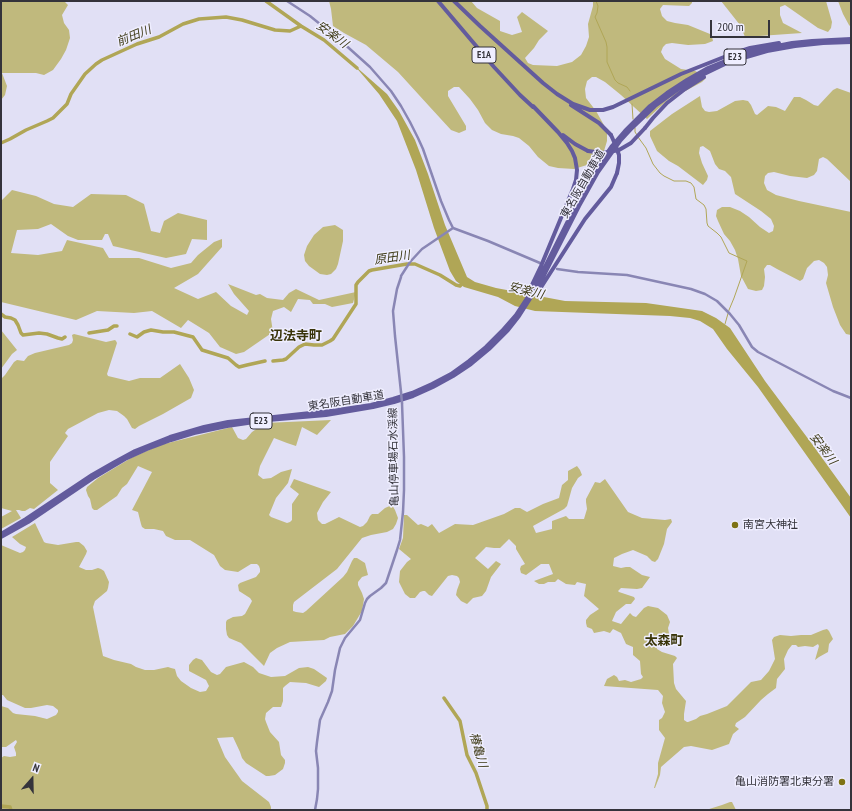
<!DOCTYPE html>
<html>
<head>
<meta charset="utf-8">
<style>
	body { margin:0 }
	#map { position:relative; width:852px; height:811px; overflow:hidden; background:#e1e0f5; font-family:"PT Sans Narrow",sans-serif }
	canvas { display:block }
	.frame { position:absolute; inset:0; border:2px solid #34333b; pointer-events:none }
	.north { position:absolute; left:12px; top:759px; width:40px; height:40px; -webkit-text-stroke:3px #efeeff; paint-order:stroke; rotate:20deg; font-size:11px; font-weight:700; line-height:16px; text-align:center; color:#34333b }
	.north::after { content:''; display:block; margin:auto; width:14px; height:18px; background:#34333b; clip-path:polygon(50% 0,100% 100%,50% 72%,0 100%) }
	.scale { position:absolute; left:710px; top:20px; width:60px; height:18px; box-sizing:border-box; border:2px solid #34333b; border-top:0; padding-left:5px; font-size:12px; line-height:14px; white-space:nowrap; color:#34333b; -webkit-text-stroke:3px #efeeff; paint-order:stroke }
</style>
</head>
<body>
<div id="map">
<canvas width="852" height="811"></canvas>
<div class="frame"></div>
<div class="north">N</div>
<div class="scale">200 m</div>
</div>
<script>
const c = document.querySelector('canvas').getContext('2d');
c.lineJoin = 'round';
function fill(path, color) { c.fillStyle = color; c.fill(path, 'evenodd'); }
const poly = rows => new Path2D(rows.map(r => 'M' + r).join(''));
function strokePath(path, color, width, dash) { c.strokeStyle = color; c.lineWidth = width; c.lineCap = dash ? 'butt' : 'round'; c.setLineDash(dash || []); c.stroke(path); }
function write(font, color, halo, rows, align = 'center') {
  c.font = font + ' "PT Sans Narrow","Noto Sans JP",sans-serif'; c.lineWidth = 3; c.setLineDash([]); c.textBaseline = 'middle'; c.strokeStyle = halo; c.fillStyle = color; for (const [text, x, y, turn = 0] of rows) {
    c.save(); c.translate(x, y); c.rotate((+turn || 0) * Math.PI / 180); c.textAlign = isNaN(turn) ? turn : align; if (halo) c.strokeText(text, 0, 0); c.fillText(text, 0, 0); c.restore();
  }
}
const green = poly([
	[1,1,55,1,65,2,68,5,62,15,64,23,69,30,70,38,66,50,61,59,53,70,44,75,36,73,2,73,7,86,5,95,1,100],
	[329,1,471,1,477,8,500,21,500,31,512,35,522,32,517,17,522,12,548,31,539,40,534,48,525,58,528,63,533,65,557,66,572,62,581,55,586,46,589,37,588,24,593,6,593,1,692,1,692,3,689,6,663,5,660,9,662,16,667,21,675,23,688,25,710,34,712,37,713,41,705,44,688,45,672,43,666,44,663,47,661,52,665,59,681,69,695,71,704,75,706,78,702,82,678,95,671,97,647,119,621,95,605,82,596,77,592,77,587,81,585,89,586,98,596,111,605,127,607,132,607,141,604,151,597,159,587,165,574,169,558,168,549,166,538,157,529,146,519,138,513,136,501,134,492,130,485,123,478,110,470,99,459,87,454,87,448,91,448,96,466,126,466,130,459,133,451,130,429,106,398,72,366,45,344,33,333,26,331,9],
	[721,1,826,1,832,22,831,28,828,32,818,28,785,5,780,7,780,15,783,23,802,33,745,37,740,25],
	[838,1,851,1,851,27,849,25,843,14],
	[837,88,851,93,851,182,827,159,823,157,819,159,817,171,814,175,807,178,790,176,774,172,768,173,765,176,764,183,767,190,776,195,799,201,851,212,851,335,846,334,840,325,833,307,826,283,828,275,827,267,824,263,819,260,814,261,807,268,803,279,800,281,777,269,770,265,767,265,764,269,765,277,764,286,762,290,756,291,748,289,741,276,738,259,735,250,730,241,724,234,718,221,716,216,717,210,722,207,730,207,740,211,749,217,760,227,769,233,773,231,774,226,771,219,761,211,735,194,731,177,725,171,719,169,715,164,710,151,703,146,700,147,699,153,702,163,708,176,707,180,703,185,678,166,669,161,657,151,650,136,650,131,672,114,700,96,702,107,705,111,709,112,717,111,735,101,743,100,748,101,751,105,755,114,757,115,768,106,776,107,785,111,794,97,800,97,806,100,814,105,818,106,833,90],
	[12,190,36,196,54,204,73,207,91,194,126,195,144,204,151,231,160,233,164,221,178,213,207,220,207,240,192,239,186,254,166,258,113,246,108,234,105,234,102,240,78,240,68,236,51,224,38,229,17,230,11,253,38,255,62,251,67,240,103,248,109,258,139,258,171,268,191,263,198,255,214,242,222,239,222,247,198,274,174,288,198,299,216,292,231,306,247,315,249,311,234,294,228,284,256,295,260,294,267,298,283,300,289,293,296,289,319,300,356,292,353,303,332,307,325,304,313,304,310,300,298,299,291,312,284,307,273,311,271,319,273,332,244,352,236,354,220,347,209,333,188,320,181,328,152,311,134,313,97,311,76,320,1,302,1,196,2,200],
	[335,225,343,230,343,241,338,264,336,269,331,274,327,275,320,274,309,266,305,261,304,255,307,246,314,235,323,227],
	[1,330,17,350,12,354,1,369],
	[74,334,106,342,115,340,116,341,117,343,107,374,108,376,129,381,140,378,160,378,180,364,189,378,194,390,191,398,163,414,139,426,135,429,132,428,127,419,124,416,117,411,109,410,98,413,68,429,65,433,68,436,50,462,50,483,58,490,34,509,30,508,25,511,22,511,19,510,16,510,21,518,1,529,1,517,12,511,1,508,1,379,5,375,14,362,17,360,24,361,28,356,35,353,69,345,72,343,73,340,72,335],
	[331,420,317,435,302,427,296,446,287,443,274,438,260,466,258,475,263,479,271,478,281,472,292,469,288,483,276,498,269,515,271,517,287,523,290,522,292,520,292,504,299,494,290,487,294,479,331,492,323,502,317,513,318,520,322,524,325,524,339,517,360,527,363,526,367,522,370,516,372,514,378,514,385,508,392,505,395,510,398,518,396,524,393,529,387,532,371,535,362,538,337,569,294,602,293,605,293,611,296,612,303,613,306,611,343,577,347,572,352,561,354,558,357,558,365,563,368,575,362,577,358,582,358,585,362,593,364,599,362,611,353,626,345,634,330,637,324,640,290,642,277,648,270,653,264,666,241,643,229,638,227,635,226,629,226,622,227,620,233,617,242,616,245,614,251,603,252,601,250,598,239,591,238,585,240,583,256,577,260,572,260,569,259,566,257,564,251,564,238,572,225,570,220,566,214,555,190,540,175,540,166,536,163,531,154,529,145,529,142,527,141,524,138,512,132,510,152,472,138,466,127,484,122,488,117,496,97,510,94,510,92,508,90,499,88,496,86,490,87,487,98,478,131,458,160,445,232,427,238,438,243,440,246,439,252,432,265,423],
	[577,466,580,470,582,475,578,478,572,488,567,506,564,509,533,526,536,533,552,529,552,521,566,516,569,519,584,519,587,509,586,502,586,499,595,482,600,483,605,479,628,512,642,518,665,520,671,519,672,522,667,529,664,544,658,559,655,562,652,561,647,556,633,550,622,554,614,558,613,566,621,568,626,567,630,567,642,575,650,577,642,588,637,589,621,588,618,591,619,592,634,597,635,599,631,604,626,604,616,612,612,621,621,624,630,613,633,616,636,617,644,608,648,606,658,608,667,615,670,622,668,628,670,639,660,641,656,646,657,649,662,652,675,656,677,658,673,664,674,683,676,689,686,701,684,714,684,720,687,722,688,722,696,719,700,716,707,714,727,706,751,682,761,680,769,671,775,659,772,640,774,637,780,635,791,636,801,635,811,635,823,630,827,629,829,631,833,639,829,644,828,652,819,657,815,660,819,646,818,644,813,647,805,646,798,647,796,645,792,645,788,650,784,659,785,669,777,679,776,688,768,694,761,700,745,717,736,723,735,726,739,729,733,734,729,744,712,750,691,746,684,747,661,767,660,775,655,788,654,788,658,774,658,763,665,738,659,730,659,720,662,718,665,712,662,703,663,696,658,690,604,686,607,679,614,675,617,677,619,681,625,680,631,682,641,679,643,677,641,674,640,661,633,655,633,647,626,644,621,633,613,629,610,633,604,631,594,633,592,629,587,627,586,623,586,620,590,615,599,609,584,596,586,584,577,582,575,585,566,584,558,579,555,582,548,582,544,584,539,584,534,581,553,574,549,564,541,564,526,575,521,573,520,569,521,566,525,564,516,549,516,546,509,539,500,548,494,548,486,547,475,558,488,569,496,561,501,564,491,577,486,591,482,596,473,598,467,604,461,601,456,595,457,590,460,582,459,578,457,576,452,575,448,576,432,596,429,595,425,591,423,591,420,592,415,598,410,598,405,594,399,582,400,571,407,562,411,559,399,549,403,538,404,515,407,515,418,525,421,524,428,527,432,524,439,533,455,524,473,525,504,514,515,508,520,508,527,512,543,504,559,498,562,485,568,480,568,471],
	[35,523,44,542,46,543,58,545,76,542,79,542,84,546,87,551,86,554,79,567,86,570,92,570,98,568,101,569,104,571,109,582,108,588,107,591,95,601,93,607,103,656,114,660,131,664,136,667,145,670,154,670,168,667,171,668,175,669,177,676,181,681,191,688,200,692,206,691,209,686,206,680,189,671,189,665,193,660,196,658,202,660,211,672,217,675,220,674,226,667,244,662,253,667,259,673,271,677,285,676,299,668,308,667,314,669,327,678,326,681,319,687,306,683,290,682,285,686,283,688,283,701,281,707,273,707,266,713,265,719,266,722,270,732,279,742,281,755,285,760,285,763,283,769,275,775,269,776,266,776,246,763,242,758,240,752,233,737,217,738,225,757,242,781,269,802,271,807,271,810,1,810,1,758,4,756,10,757,16,756,16,753,14,747,17,742,16,740,6,747,1,747,1,706,8,708,13,713,16,714,35,716,47,719,56,715,58,712,58,710,53,706,47,705,31,708,25,708,7,700,3,695,1,695,1,545,20,553,23,552,25,550,26,547,20,544,12,537],
	[730,802,732,802,736,810,706,810,722,805]
]);
const water = poly([
	[354,65,387,94,399,111,415,140,428,174,445,225,467,277,475,282,496,288,565,301,646,303,702,311,716,318,730,328,765,381,812,444,851,498,851,518,758,387,727,349,713,329,700,321,690,318,670,316,535,311,515,306,498,297,464,287,456,281,450,271,434,228,416,170,397,121,379,94]
]);
const stream = poly([
	[596,1,598,6,597,13,595,17,606,42,607,47,607,62,615,80,618,83,627,87,630,91],
	[632,104,633,119],
	[635,128,635,132,637,135],
	[638,137,646,148,653,164,660,173,664,176,674,181,686,181,691,183,694,187,696,199,704,205,706,209,707,223,708,226,717,233,721,237,729,253,747,261,734,298,729,310,725,324]
]);
const river = poly([
	[266,1,301,26,324,40,357,68],
	[1,143,10,139,26,130,47,121,53,118,67,104,71,94,85,74,96,64,102,60,137,44,159,37,183,24,199,19,226,17,242,20,275,30,290,31,301,26],
	[1,314,5,317,11,318,15,320,18,325,21,333,23,335,39,333,47,334,58,338,62,339,65,337],
	[89,333,108,330,114,326,117,326],
	[130,334,137,337,144,332,151,330,163,332,174,332,193,337,202,350,228,358,236,365,239,367,247,365,265,361],
	[273,361,283,360,286,359,299,347,305,344,314,345,322,345,330,341,333,339,354,307,356,304,356,285,358,282,369,271,372,270,407,264,415,264,440,275,456,285,460,286,462,284],
	[444,698,460,721,467,755,476,773,487,806,487,810],
	[1,806,10,807,11,810]
]);
const secondary = poly([
	[287,1,310,16,341,41,370,67,391,91,401,106,410,122,418,138,423,149,441,201,449,220,453,228,422,249,410,262,401,276,401,277,397,289,393,311,395,336,401,392],
	[453,228,488,241,540,263],
	[557,269,578,272,627,275,691,289,705,294,717,301,730,314,739,325,752,347,758,352,833,391,851,398],
	[315,810,317,799,318,789,318,768,316,751,317,742,320,720,328,702,332,691,335,670,340,648,345,638,360,620,365,603,367,599,370,596,381,588,386,583,397,550,400,540,403,512,404,490,404,457,402,403]
]);
const motorway = poly([
	[438,1,494,67,520,95,533,107],
	[454,1,480,26,543,83,557,94,573,104,590,110,603,110,613,107,681,74,729,55,750,48,779,43],
	[571,105,599,123,611,135],
	[645,128,653,118,667,103,685,89,704,77],
	[563,135,575,144,588,151],
	[529,291,541,266,573,189,576,180,577,170,575,158,572,151,567,143,558,132,533,106],
	[538,292,585,219,611,187,617,173],
	[1,534,26,519,92,475,113,463,135,451,170,437,204,427,228,422,338,410,371,405,393,399,412,393,432,384,451,374,469,361,486,347,502,331,516,315,537,283,583,191,601,162,612,146,625,131,650,106,667,93,687,80,708,68,740,55,762,49,792,43,812,41,851,39],
	[1,537,28,522,93,478,125,459,147,449,171,440,194,433,227,426,268,420,326,415,373,407,394,402,413,396,433,387,453,376,471,364,489,349,508,330,519,316,540,283,579,206,598,172,620,141,632,128,655,106,680,88,698,77,727,63,743,58,767,51,795,46,823,43,851,42]
]);
const secondaryBridge = poly([
	[401,392,402,403]
]);
const motorwayBridge = poly([
	[611,135,615,144,619,155,619,163,617,173],
	[588,151,603,153,619,150,631,143,645,128]
]);
const markers = [
	[735,525,4,"#7e7315"],
	[842,782,4,"#7e7315"]
];
const shields = [
	[484,55,24],
	[735,57,22],
	[261,421,22]
];
const shieldNames = [
	["E1A",484,55],
	["E23",735,57],
	["E23",261,421]
];
const streetNames = [
	["東名阪自動車道",583,184,-60],
	["東名阪自動車道",346,401,-9],
	["亀山停車場石水渓線",394,457,-91]
];
const poiNames = [
	["南宮大神社",743,525],
	["亀山消防署北東分署",834,782,"right"]
];
const waterNames = [
	["安楽川",332,35,37],
	["前田川",134,36,-22],
	["原田川",392,258,-8],
	["安楽川",526,291,14],
	["安楽川",823,449,53],
	["椿亀川",478,750,74]
];
const quarterNames = [
	["辺法寺町",296,336],
	["太森町",664,641]
];
fill(green, '#c0b97d');
fill(water, '#b0a656');
strokePath(stream, '#b0a656', 1);
strokePath(river, '#b0a656', 3.5);
strokePath(secondary, '#8986b4', 2.5);
strokePath(motorway, '#635b9d', 4);
strokePath(secondaryBridge, '#8986b4', 2.5);
strokePath(motorwayBridge, '#635b9d', 4);
for (const [x, y, r, color] of markers) { const dot = new Path2D(); dot.arc(x, y, r, 0, 2 * Math.PI); c.fillStyle = color; c.fill(dot); strokePath(dot, '#efeeff', 1.5); }
for (const [x, y, w] of shields) { const box = new Path2D(); box.roundRect(x - w / 2, y - 8, w, 16, 3); c.fillStyle = '#efeeff'; c.fill(box); strokePath(box, '#34333b', 1); }
write('bold 10px', '#34333b', null, shieldNames);
write('11px', '#34333b', '#efeeff', streetNames);
write('11px', '#34333b', '#efeeff', poiNames, 'left');
write('italic 12px', '#3e3a17', '#efeeff', waterNames);
write('bold 13px', '#393409', '#efeeff', quarterNames);
</script>
</body>
</html>
